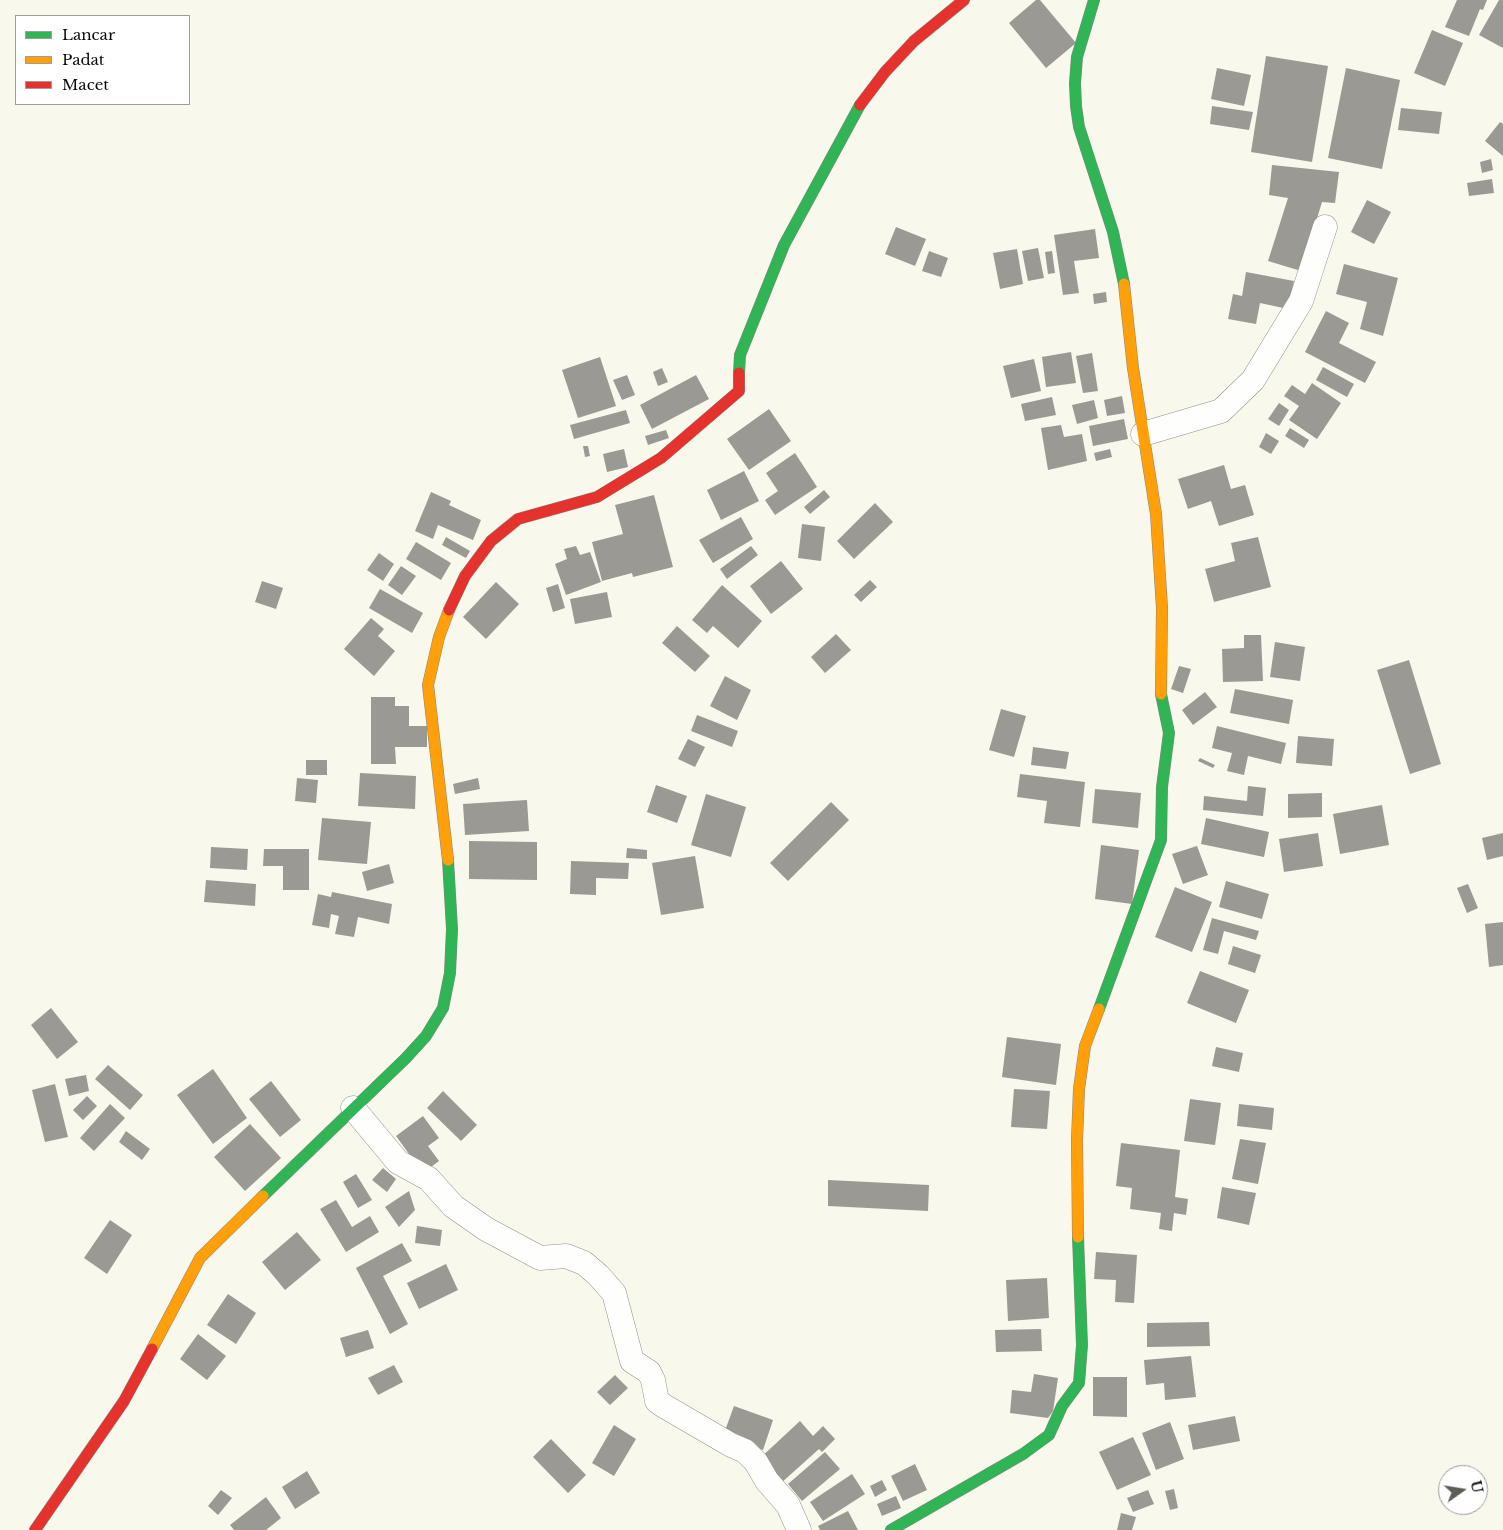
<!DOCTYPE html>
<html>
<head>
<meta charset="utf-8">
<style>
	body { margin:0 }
	#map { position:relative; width:1503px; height:1530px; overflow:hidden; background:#f9f8ec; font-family:"Libre Baskerville",serif }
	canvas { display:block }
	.legend { position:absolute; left:15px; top:15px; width:175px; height:90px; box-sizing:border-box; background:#fff; border:1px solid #9d9d9d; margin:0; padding:6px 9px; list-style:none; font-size:15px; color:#090909 }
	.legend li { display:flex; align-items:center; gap:10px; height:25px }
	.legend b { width:25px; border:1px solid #9d9d9d }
	.north { position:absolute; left:1438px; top:1465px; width:50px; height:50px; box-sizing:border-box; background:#fff; border:1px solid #9d9d9d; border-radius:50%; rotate:77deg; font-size:14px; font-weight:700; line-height:20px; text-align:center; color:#090909 }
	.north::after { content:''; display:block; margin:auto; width:18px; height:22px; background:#5d5d58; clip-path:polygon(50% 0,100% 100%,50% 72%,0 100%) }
</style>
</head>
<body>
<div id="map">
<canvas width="1503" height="1530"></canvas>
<ul class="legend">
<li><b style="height:6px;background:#30b455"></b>Lancar</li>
<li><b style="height:6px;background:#ff9f0a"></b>Padat</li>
<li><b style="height:6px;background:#e5322d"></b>Macet</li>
</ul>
<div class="north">U</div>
</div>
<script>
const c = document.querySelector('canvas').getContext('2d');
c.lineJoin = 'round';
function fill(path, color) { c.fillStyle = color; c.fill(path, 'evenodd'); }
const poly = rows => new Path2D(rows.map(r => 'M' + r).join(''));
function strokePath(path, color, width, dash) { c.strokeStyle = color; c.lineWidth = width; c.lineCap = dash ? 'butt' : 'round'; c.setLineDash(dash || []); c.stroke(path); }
const building = poly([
	[1036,0,1040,0,1076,43,1046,68,1009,23],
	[1457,0,1487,0,1483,10,1480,9,1469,36,1445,27],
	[1499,0,1503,0,1503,48,1479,35],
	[1432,30,1463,43,1445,86,1414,73],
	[1266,56,1328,66,1312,162,1251,152],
	[1217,68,1251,75,1244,106,1211,99],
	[1346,68,1400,80,1382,169,1328,158],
	[1212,106,1253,112,1249,130,1210,124],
	[1401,108,1442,112,1439,134,1398,130],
	[1500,122,1503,124,1503,156,1485,141],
	[1491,159,1493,170,1482,173,1480,162],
	[1272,165,1339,172,1335,203,1322,202,1301,271,1268,261,1288,198,1269,195],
	[1492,179,1494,193,1469,196,1467,183],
	[1367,200,1391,212,1374,244,1351,232],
	[896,227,926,239,915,266,885,254],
	[1095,229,1099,258,1074,261,1079,293,1063,295,1054,235],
	[1038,248,1044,278,1028,281,1022,251],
	[1017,249,1023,284,1000,289,993,253],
	[929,251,948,258,941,277,922,271],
	[1052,251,1055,273,1048,274,1045,252],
	[1344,264,1398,278,1383,336,1360,329,1367,302,1336,294],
	[1246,272,1294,281,1288,309,1260,303,1256,324,1228,319,1233,294,1242,296],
	[1106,292,1107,302,1094,304,1093,294],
	[1326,311,1349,323,1339,343,1376,362,1365,383,1305,352],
	[1071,352,1076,383,1046,387,1042,357],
	[1092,353,1098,391,1083,393,1076,356],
	[600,357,616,406,578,418,562,370],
	[1034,359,1041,391,1011,398,1003,366],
	[1323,367,1354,384,1347,397,1316,380],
	[662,368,668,382,658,386,653,372],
	[627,375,635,395,622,400,613,380],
	[696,375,709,399,652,429,640,405],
	[1312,383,1341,403,1317,439,1289,420,1299,406,1284,396,1292,385,1305,394],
	[1122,396,1125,413,1107,416,1104,400],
	[1052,397,1056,415,1025,421,1021,404],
	[1094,400,1098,418,1077,424,1072,405],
	[1279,403,1289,410,1279,426,1268,419],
	[769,409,791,441,749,470,727,439],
	[626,410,630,423,574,439,570,425],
	[1124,419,1128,439,1093,446,1089,426],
	[1061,425,1064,437,1082,434,1087,461,1048,470,1041,428],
	[1290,428,1309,440,1304,448,1285,436],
	[666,430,669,438,648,445,645,436],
	[1266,433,1279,441,1271,454,1259,447],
	[583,446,588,446,590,456,585,457],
	[624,449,628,467,607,472,603,454],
	[1110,449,1112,457,1096,461,1094,453],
	[795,453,817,487,775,515,765,500,778,491,766,473],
	[1224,465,1231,489,1245,485,1254,515,1219,526,1211,501,1188,509,1178,479],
	[744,471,759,501,721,520,707,490],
	[824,490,830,497,810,514,804,507],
	[431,492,451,501,449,505,481,520,473,540,438,525,433,539,415,531],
	[654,495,673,567,633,577,632,573,602,581,592,542,623,534,615,505],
	[875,503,893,522,854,559,837,541],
	[741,517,753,539,713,563,699,540],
	[802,524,825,527,821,561,798,558],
	[446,537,470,551,466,558,442,545],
	[1258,537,1271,587,1214,602,1205,569,1235,561,1231,543],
	[416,542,451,563,441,580,406,559],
	[576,546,580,555,590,552,601,582,566,595,555,564,567,559,564,549],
	[751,546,758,555,727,579,720,569],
	[379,553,394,564,383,581,367,570],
	[781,561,803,589,771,614,750,586],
	[401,566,416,576,402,595,388,585],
	[870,580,877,587,861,602,854,595],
	[262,581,283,588,276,609,255,602],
	[496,582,519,604,486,639,463,617],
	[558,584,565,608,553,612,546,588],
	[722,585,762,621,738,648,713,626,707,633,692,620],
	[380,589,423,613,412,633,369,608],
	[607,592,612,617,575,624,570,599],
	[371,618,384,629,378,636,395,651,374,676,344,649],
	[677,626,710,656,695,672,662,643],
	[836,634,851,650,825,673,811,657],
	[1244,635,1261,635,1263,681,1223,682,1222,649,1244,648],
	[1275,642,1305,647,1300,681,1270,677],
	[1409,660,1441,764,1410,774,1377,670],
	[1179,666,1191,669,1183,693,1171,689],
	[725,676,751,690,737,720,710,706],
	[1235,689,1293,700,1289,724,1230,713],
	[1205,692,1217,707,1193,725,1182,710],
	[371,697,395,697,395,706,409,706,409,726,427,726,427,747,395,747,396,764,371,764],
	[1001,709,1026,716,1014,757,989,750],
	[697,715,738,731,732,747,691,731],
	[1217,726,1286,743,1281,764,1248,756,1244,775,1227,771,1232,753,1212,748],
	[1298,736,1334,739,1332,766,1296,763],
	[688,739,705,747,695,767,678,759],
	[1033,747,1069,752,1066,769,1031,765],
	[1200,758,1215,765,1213,768,1198,761],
	[306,760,327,760,327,775,306,775],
	[360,773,416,776,415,809,358,806],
	[1020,774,1085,782,1080,827,1044,823,1047,801,1017,797],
	[297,778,318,780,316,803,295,801],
	[478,778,480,789,455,794,453,784],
	[656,785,687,796,677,823,647,812],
	[1248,786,1266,788,1263,816,1203,810,1204,796,1247,801],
	[1095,789,1141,793,1138,828,1092,823],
	[1322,793,1322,817,1288,818,1288,794],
	[706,794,746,807,731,857,691,845],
	[527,800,529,831,465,835,463,804],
	[831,802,849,820,788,881,770,863],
	[1382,805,1389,845,1340,854,1333,814],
	[322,818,371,822,367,864,318,860],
	[1206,818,1269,832,1264,857,1201,844],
	[1318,833,1323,866,1284,872,1279,839],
	[1503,833,1503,856,1487,860,1482,838],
	[469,841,537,842,537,880,469,879],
	[1101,845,1139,850,1132,904,1095,899],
	[1197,846,1208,875,1183,884,1172,854],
	[211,847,248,849,247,870,210,868],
	[627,848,647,850,647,859,626,858],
	[264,849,309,849,309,890,283,890,283,866,263,866],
	[695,856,704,908,661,915,652,863],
	[571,861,629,863,628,879,596,878,596,895,570,894],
	[389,864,394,883,367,891,362,872],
	[206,880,256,884,255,906,204,902],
	[1226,881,1269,894,1262,919,1219,907],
	[1468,884,1478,908,1467,913,1457,888],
	[1175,887,1212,902,1192,952,1155,937],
	[332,892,392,904,389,924,358,917,354,937,335,934,339,916,331,914,329,928,312,925,318,894,331,897],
	[1212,918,1259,931,1256,940,1224,931,1218,954,1203,950],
	[1503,922,1503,965,1489,967,1485,924],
	[1233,946,1261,955,1255,973,1228,964],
	[1200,971,1249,990,1236,1023,1187,1003],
	[51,1008,78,1042,57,1059,31,1025],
	[1007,1037,1061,1044,1056,1085,1002,1077],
	[1216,1047,1243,1053,1239,1072,1212,1066],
	[108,1065,143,1095,130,1110,95,1079],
	[213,1069,247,1118,213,1144,177,1095],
	[86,1075,89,1091,69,1096,65,1079],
	[271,1081,301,1120,280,1137,249,1099],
	[55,1084,68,1137,45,1142,32,1090],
	[1014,1089,1050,1091,1047,1129,1011,1127],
	[443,1091,477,1125,461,1141,427,1108],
	[87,1096,97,1106,83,1120,73,1110],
	[1190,1099,1221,1103,1215,1145,1184,1141],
	[110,1104,125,1118,94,1151,80,1138],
	[1239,1104,1274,1108,1272,1130,1237,1126],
	[423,1116,439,1138,428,1146,439,1161,423,1173,396,1136],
	[250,1124,281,1158,245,1191,214,1157],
	[126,1131,150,1149,142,1160,119,1142],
	[1240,1139,1266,1143,1258,1184,1232,1179],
	[1121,1143,1180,1150,1175,1197,1188,1199,1186,1215,1174,1213,1172,1231,1159,1229,1161,1213,1130,1209,1132,1188,1116,1186],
	[383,1168,396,1179,387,1192,372,1180],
	[356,1174,372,1200,358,1208,343,1182],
	[828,1180,929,1185,928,1211,828,1206],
	[1222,1187,1256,1193,1249,1225,1217,1218],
	[409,1191,415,1210,399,1227,385,1207],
	[336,1200,352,1227,370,1216,379,1232,346,1252,320,1209],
	[110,1220,132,1235,107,1274,84,1258],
	[417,1226,442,1230,440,1246,415,1243],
	[297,1232,321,1260,285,1290,262,1262],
	[402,1243,412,1261,383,1276,408,1324,390,1334,356,1268],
	[1096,1252,1137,1255,1134,1303,1115,1302,1116,1280,1094,1279],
	[446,1264,458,1290,419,1309,407,1283],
	[1047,1278,1049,1318,1008,1321,1006,1280],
	[228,1294,256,1313,236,1344,207,1325],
	[1209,1322,1210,1346,1147,1347,1147,1323],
	[1041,1329,1042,1351,996,1352,995,1330],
	[368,1330,374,1348,346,1357,340,1338],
	[198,1334,226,1356,207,1380,180,1359],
	[1191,1356,1196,1397,1165,1400,1164,1383,1146,1385,1144,1360],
	[394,1365,403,1382,378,1395,368,1378],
	[1034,1374,1058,1378,1053,1411,1048,1418,1010,1413,1012,1390,1031,1392],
	[615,1375,628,1388,610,1405,597,1392],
	[1093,1377,1127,1377,1127,1417,1093,1416],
	[734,1406,773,1420,763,1450,723,1436],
	[1235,1416,1240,1441,1193,1450,1188,1425],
	[800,1421,813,1436,823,1426,835,1439,822,1452,819,1449,780,1484,758,1460],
	[1170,1422,1184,1459,1156,1470,1142,1433],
	[614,1425,636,1439,614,1476,592,1463],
	[1133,1437,1151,1475,1117,1490,1099,1452],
	[551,1439,586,1475,568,1493,533,1457],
	[825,1452,840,1469,802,1501,788,1484],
	[915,1464,927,1490,903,1501,891,1476],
	[307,1471,320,1493,295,1509,282,1487],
	[852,1474,865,1494,823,1521,810,1502],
	[882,1480,887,1490,875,1497,870,1486],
	[1174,1489,1178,1508,1170,1510,1165,1491],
	[221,1490,232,1498,218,1515,208,1506],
	[1148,1490,1154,1504,1133,1512,1127,1498],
	[896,1496,901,1508,882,1516,877,1504],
	[266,1497,281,1518,266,1530,234,1530,230,1525],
	[848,1511,858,1530,820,1530,818,1526],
	[1121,1513,1136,1517,1132,1530,1117,1530]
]);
const street = poly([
	[1143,434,1221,411,1253,380,1301,301,1325,227],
	[353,1108,398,1162,429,1179,453,1206,486,1229,540,1258,566,1256,584,1263,598,1275,614,1293,632,1361,649,1372,653,1380,657,1401,664,1406,731,1445,745,1451,756,1462,767,1481,788,1505,799,1530]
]);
const fast = poly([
	[1094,0,1077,57,1075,83,1076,106,1079,127,1113,232,1124,284],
	[739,373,740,355,784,245,860,105],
	[1099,1009,1161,840,1162,787,1169,733,1161,694],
	[263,1196,406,1058,426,1036,443,1008,450,973,452,929,448,860],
	[891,1530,1023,1454,1049,1435,1062,1406,1079,1383,1082,1345,1078,1237]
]);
const slow = poly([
	[1124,284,1133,368,1156,514,1162,608,1161,694],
	[448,860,428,685,439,637,449,610],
	[1078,1237,1077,1140,1079,1089,1085,1046,1099,1009],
	[152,1349,200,1258,263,1196]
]);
const jam = poly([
	[860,105,885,72,914,41,964,0],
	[449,610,465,576,491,541,518,519,597,497,661,458,739,391,739,373],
	[35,1530,124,1401,152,1349]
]);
fill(building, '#9b9993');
strokePath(street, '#91918b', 25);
strokePath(fast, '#888782', 12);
strokePath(slow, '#888782', 12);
strokePath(jam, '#888782', 12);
strokePath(street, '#fefefc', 24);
strokePath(fast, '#30b455', 11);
strokePath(slow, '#ff9f0a', 11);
strokePath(jam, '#e5322d', 11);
</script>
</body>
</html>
